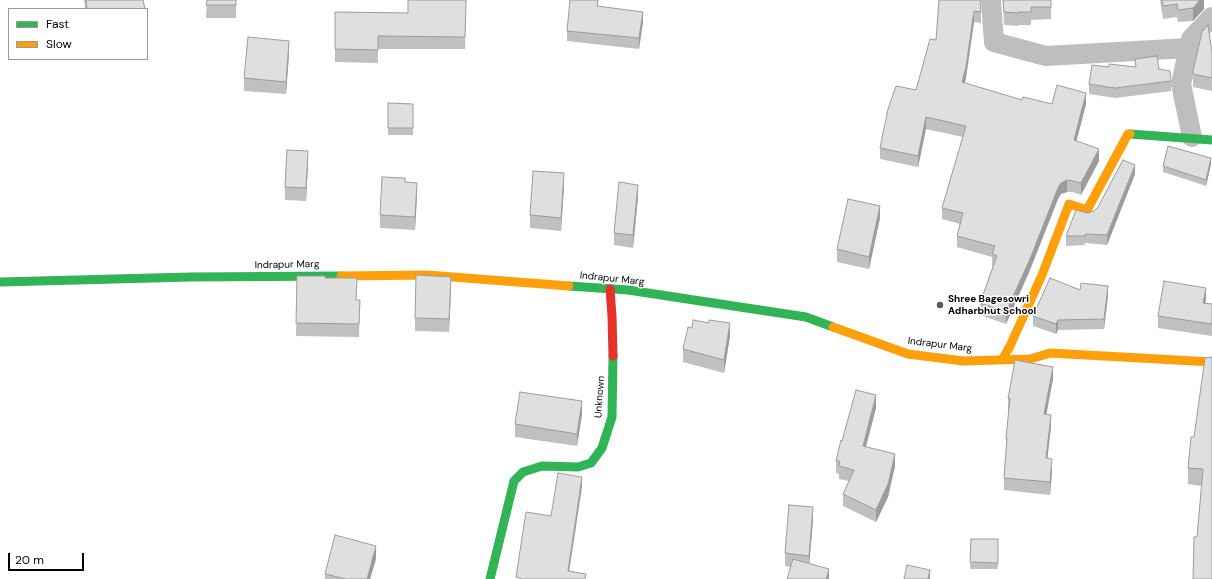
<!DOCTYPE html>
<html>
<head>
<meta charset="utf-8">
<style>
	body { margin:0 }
	#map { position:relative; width:1212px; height:579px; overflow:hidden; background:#fff; font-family:"DM Sans",sans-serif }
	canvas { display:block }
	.legend { position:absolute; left:8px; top:8px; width:140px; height:52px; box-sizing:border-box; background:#fff; border:1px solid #999; margin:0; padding:5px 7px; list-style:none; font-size:12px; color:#000 }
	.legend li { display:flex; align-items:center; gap:8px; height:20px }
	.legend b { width:20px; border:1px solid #999 }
	.scale { position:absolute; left:8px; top:553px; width:76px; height:18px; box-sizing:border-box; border:2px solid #000; border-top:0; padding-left:5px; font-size:12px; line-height:14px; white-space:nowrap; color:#000; -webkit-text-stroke:3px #fff; paint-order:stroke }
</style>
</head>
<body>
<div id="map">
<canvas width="1212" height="579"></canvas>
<ul class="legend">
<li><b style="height:5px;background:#30b455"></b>Fast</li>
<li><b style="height:5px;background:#ff9f0a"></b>Slow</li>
</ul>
<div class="scale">20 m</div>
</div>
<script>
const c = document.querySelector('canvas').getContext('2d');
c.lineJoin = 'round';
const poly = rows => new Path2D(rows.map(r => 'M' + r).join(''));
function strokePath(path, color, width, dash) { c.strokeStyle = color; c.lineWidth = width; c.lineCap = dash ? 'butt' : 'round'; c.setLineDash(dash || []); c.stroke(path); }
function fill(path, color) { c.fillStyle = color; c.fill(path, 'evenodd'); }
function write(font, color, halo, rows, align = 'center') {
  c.font = font + ' "DM Sans",sans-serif'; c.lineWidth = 3; c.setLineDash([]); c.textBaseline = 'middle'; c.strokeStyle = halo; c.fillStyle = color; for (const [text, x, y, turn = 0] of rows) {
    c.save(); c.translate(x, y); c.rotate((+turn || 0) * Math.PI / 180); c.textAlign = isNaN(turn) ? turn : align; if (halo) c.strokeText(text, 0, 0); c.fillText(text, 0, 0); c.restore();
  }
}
const street = poly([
	[991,0,994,42,1046,56,1189,48],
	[1192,137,1181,84,1191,39,1212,17]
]);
const fast = poly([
	[1130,134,1212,140],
	[0,282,191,277,341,276],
	[569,286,628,290,806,317,833,327],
	[490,579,514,481,523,472,542,466,578,467,591,463,602,448,612,417,613,356]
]);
const slow = poly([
	[341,276,427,275,569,286],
	[833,327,908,354,963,361,1030,359,1050,353,1212,362],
	[1002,360,1010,346,1042,275,1069,204,1087,210,1128,134,1130,134]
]);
const jam = poly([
	[610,289,612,316,613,356]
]);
const wall = poly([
	[84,0,143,0,145,9,85,9],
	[207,0,236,0,236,18,206,18],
	[466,0,465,49,378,49,378,63,335,62,335,12,408,13],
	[598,0,598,6,643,22,639,49,567,41,567,31],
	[939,0,981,12,981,23,974,22,965,83,1022,100,1052,104,1086,104,1076,141,1099,161,1081,195,1073,192,1067,192,1061,194,1058,199,1030,270,1006,324,980,315,980,303,993,266,992,266,992,257,957,247,957,236,960,224,942,219,942,208,963,137,926,129,918,167,880,159,880,148,916,90,936,40],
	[1003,0,1051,0,1051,19,1031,20,1031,25,1018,25,1018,26,1004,25],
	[1160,0,1204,0,1204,9,1193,21,1178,22,1177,17,1163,19],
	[1212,52,1212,91,1193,87,1193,71],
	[289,54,286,94,244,91,244,78],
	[1135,59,1159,69,1171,81,1171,91,1115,98,1089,94,1089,84,1109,67,1135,67],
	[388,103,413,104,413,135,388,135],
	[308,164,306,201,285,200,285,187],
	[1211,164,1206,186,1163,172,1163,166],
	[1135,174,1107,245,1085,243,1085,245,1066,246,1066,236,1088,213,1094,211],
	[405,182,417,196,415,230,380,228,380,215],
	[564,186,561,231,530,228,530,215],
	[638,197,633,248,614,245,614,233],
	[880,218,869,269,837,262,837,249],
	[297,276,325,278,356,300,360,300,359,337,296,336],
	[451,289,449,332,415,331,415,318],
	[1080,290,1108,296,1104,329,1058,330,1056,334,1033,326,1033,316],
	[1206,299,1205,303,1212,304,1212,336,1158,328,1158,316],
	[692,328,730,336,724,373,683,362,683,349],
	[1212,357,1212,579,1197,537,1202,486,1188,484,1188,468],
	[1053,379,1046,414,1051,427,1047,458,1052,471,1050,495,1004,490,1004,478,1006,451,1006,438,1009,411,1008,411,1008,398],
	[876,408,866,446,895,466,888,497,876,522,843,506,843,494,849,481,839,479,839,474,836,473,836,461,842,441],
	[582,414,577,446,515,437,515,424],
	[813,520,809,563,829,579,791,567,785,566,785,553],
	[971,539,998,539,998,569,970,569],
	[376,559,370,579,325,579,325,574]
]);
const shadedWall = poly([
	[1200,0,1204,0,1204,9,1193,21,1193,8],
	[974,11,974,22,966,78,962,93,962,82],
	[643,12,643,22,639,49,639,38],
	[289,41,289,54,286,94,286,82],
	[1086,93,1086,104,1074,151,1074,140],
	[926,117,926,129,918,167,918,156],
	[1099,149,1099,161,1081,195,1081,183],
	[308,151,308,164,306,201,306,188],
	[1211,158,1211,164,1206,186,1206,180],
	[1135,165,1135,174,1107,245,1107,235],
	[564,173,564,186,561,231,561,218],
	[1067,180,1067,192,1061,194,1058,199,1030,270,1006,324,1006,312,1058,188,1061,183],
	[417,183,417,196,415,230,415,217],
	[638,185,638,197,633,248,633,235],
	[880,206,880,218,869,269,869,257],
	[451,277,451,289,449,332,449,319],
	[1108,286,1108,296,1104,329,1104,319],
	[1206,288,1206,299,1203,314,1203,303],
	[1058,320,1058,330,1056,334,1056,324],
	[730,323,730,336,724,373,724,360],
	[1053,367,1053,379,1044,427,1044,414],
	[876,395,876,408,863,458,863,446],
	[582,401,582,414,577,446,577,434],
	[1051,415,1051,427,1046,471,1046,458],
	[895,454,895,466,888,497,876,522,876,510],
	[1052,459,1052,471,1050,495,1050,482],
	[582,477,582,487,568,579,568,571],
	[813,507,813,520,809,568,809,556],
	[376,546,376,559,370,579,367,579],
	[829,569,829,579,826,579],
	[930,570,930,579,928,579]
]);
const building = poly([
	[86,0,143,0,145,9,87,9,86,0],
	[207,0,236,0,236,5,206,5,207,0],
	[408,0,466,0,465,37,378,36,378,50,335,49,335,12,408,13,408,0],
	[570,0,598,0,597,6,643,12,639,38,567,31,570,0],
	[939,0,980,0,981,12,974,11,966,67,962,82,1022,100,1023,97,1052,104,1057,85,1086,93,1074,140,1099,149,1081,183,1073,181,1067,180,1061,183,1058,188,1030,259,1006,312,980,303,997,256,992,254,995,246,957,236,963,213,942,208,966,126,926,117,918,156,880,148,888,109,896,86,916,90,930,39,936,40,939,0],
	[1003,0,1051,0,1051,7,1031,7,1031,12,1018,12,1018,13,1004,12,1003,0],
	[1162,0,1200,0,1193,8,1178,10,1177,4,1163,6,1162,0],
	[1208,25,1212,52,1212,78,1193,74,1193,71,1202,32,1208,25],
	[248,37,289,41,286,82,244,78,248,37],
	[1157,56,1159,69,1170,71,1171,81,1115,88,1089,84,1092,65,1109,67,1109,64,1136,67,1135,59,1157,56],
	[388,103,413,104,413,128,388,128,388,103],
	[1168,146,1211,158,1206,180,1163,166,1168,146],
	[287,150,308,151,306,188,285,187,287,150],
	[1123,160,1135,165,1107,235,1085,234,1085,236,1066,236,1076,210,1088,213,1094,211,1098,207,1123,160],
	[533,171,564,173,561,218,530,215,533,171],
	[382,177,405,178,405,182,417,183,415,217,380,215,382,177],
	[619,182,638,185,633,235,614,233,619,182],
	[848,199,880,206,869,257,837,249,848,199],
	[416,275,451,277,449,319,415,318,416,275],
	[297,276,325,276,325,278,357,278,356,300,360,300,359,324,296,323,297,276],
	[1050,278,1080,290,1081,283,1108,286,1104,319,1058,320,1056,324,1033,316,1050,278],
	[1164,281,1206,288,1203,303,1212,304,1212,324,1158,316,1164,281],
	[693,320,709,323,709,320,730,323,724,360,683,349,688,327,692,328,693,320],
	[1212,357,1212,579,1193,579,1194,537,1197,537,1203,469,1188,468,1191,437,1194,437,1205,358,1212,357],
	[1015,360,1053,367,1044,414,1051,415,1046,458,1052,459,1050,482,1004,478,1007,438,1006,438,1010,398,1008,398,1015,360],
	[856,390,876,395,863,446,895,454,888,484,876,510,843,494,854,470,839,466,840,461,836,461,841,440,842,441,856,390],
	[520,392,582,401,577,434,515,424,520,392],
	[558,473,582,477,568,571,586,574,585,579,522,579,516,577,526,512,551,516,558,473],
	[789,505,813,507,809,556,785,553,789,505],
	[335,535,376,546,367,579,346,579,325,574,335,535],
	[971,539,998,539,998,563,970,562,971,539],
	[793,559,829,569,826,579,787,579,793,559],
	[907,565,930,570,928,579,904,579,907,565]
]);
const markers = [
	[940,305,4,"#595959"]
];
const streetNames = [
	["Indrapur Marg",287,265,-1],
	["Indrapur Marg",612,279,6],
	["Indrapur Marg",940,345,7],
	["Unknown",600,397,-86]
];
const poiNames = [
	["Shree Bagesowri",948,299],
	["Adharbhut School",948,311]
];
strokePath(street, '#bebebe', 20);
strokePath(fast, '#30b455', 9);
strokePath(slow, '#ff9f0a', 9);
strokePath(jam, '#e5322d', 9);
fill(wall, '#c0c0c0');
fill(shadedWall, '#9c9c9c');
fill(building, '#dfdfdf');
strokePath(building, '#9c9c9c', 1);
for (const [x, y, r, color] of markers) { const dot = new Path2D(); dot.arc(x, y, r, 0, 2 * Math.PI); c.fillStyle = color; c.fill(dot); strokePath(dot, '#fff', 1.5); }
write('10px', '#000', '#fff', streetNames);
write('bold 10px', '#000', '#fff', poiNames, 'left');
</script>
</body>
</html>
